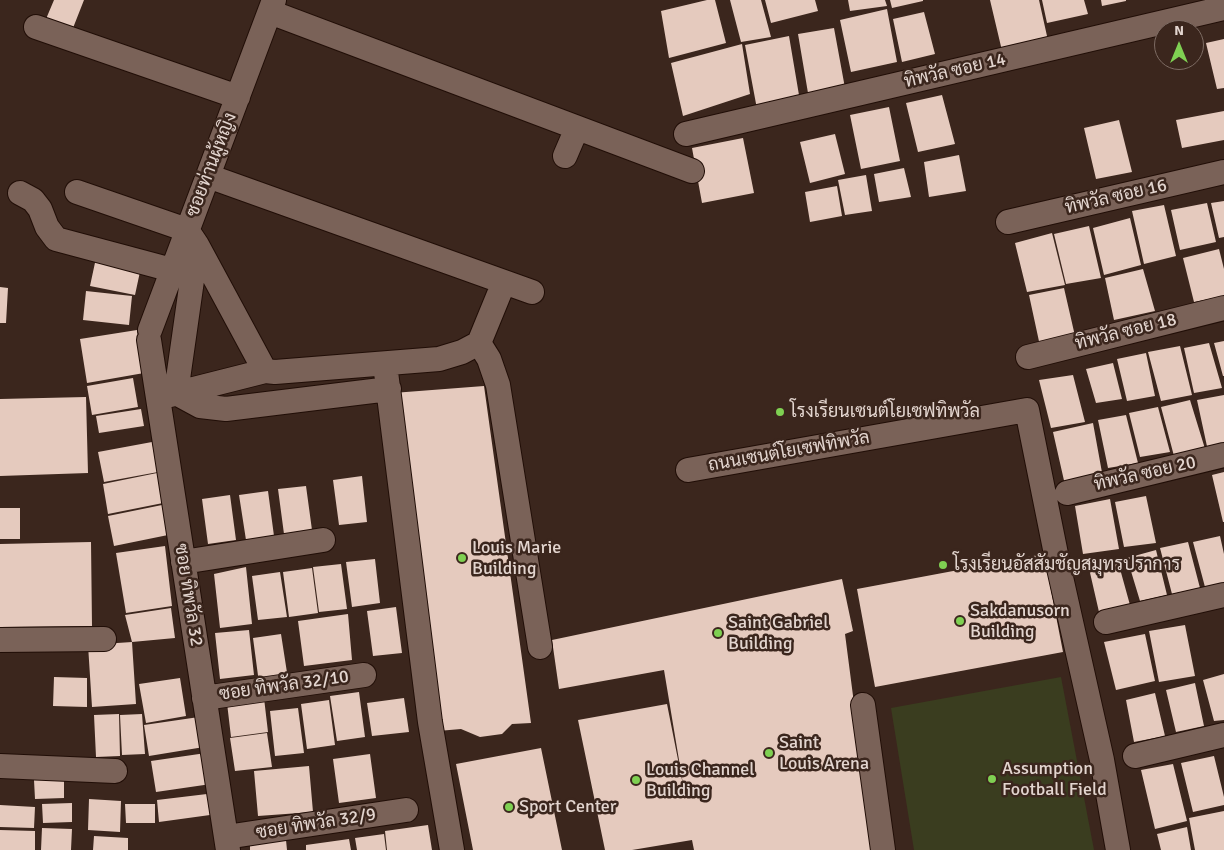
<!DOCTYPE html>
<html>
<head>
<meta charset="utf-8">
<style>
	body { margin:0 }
	#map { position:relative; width:1224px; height:850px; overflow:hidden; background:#3b261d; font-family:Signika,sans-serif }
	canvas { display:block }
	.north { position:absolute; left:1154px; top:20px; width:50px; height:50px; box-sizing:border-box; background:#3b261d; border:1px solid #7e6c64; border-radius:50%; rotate:0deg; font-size:14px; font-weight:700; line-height:20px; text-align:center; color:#e3d5cf }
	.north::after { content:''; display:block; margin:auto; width:18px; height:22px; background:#7fd052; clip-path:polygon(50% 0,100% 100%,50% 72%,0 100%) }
</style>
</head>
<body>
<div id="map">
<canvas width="1224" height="850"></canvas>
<div class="north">N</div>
</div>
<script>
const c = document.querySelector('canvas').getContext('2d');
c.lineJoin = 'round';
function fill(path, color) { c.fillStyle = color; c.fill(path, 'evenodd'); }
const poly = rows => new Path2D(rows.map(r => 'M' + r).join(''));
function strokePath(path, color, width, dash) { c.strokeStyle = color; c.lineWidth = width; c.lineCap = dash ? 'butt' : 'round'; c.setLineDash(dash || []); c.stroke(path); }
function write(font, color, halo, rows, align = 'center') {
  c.font = font + ' Signika,Sarabun,sans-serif'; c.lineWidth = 5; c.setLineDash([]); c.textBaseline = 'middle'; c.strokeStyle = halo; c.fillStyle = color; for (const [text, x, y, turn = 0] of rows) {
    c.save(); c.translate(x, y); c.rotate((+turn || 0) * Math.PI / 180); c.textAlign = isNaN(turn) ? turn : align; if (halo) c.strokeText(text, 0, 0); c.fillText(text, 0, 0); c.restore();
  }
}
const green = poly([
	[1061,677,1094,850,914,850,891,708]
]);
const building = poly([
	[54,0,84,0,73,28,46,19],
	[707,0,715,0,726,43,669,58,661,11],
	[730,0,761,0,771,37,741,42],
	[765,0,815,0,818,11,771,23],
	[848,0,885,0,887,6,850,11],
	[890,0,923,0,923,1,892,8],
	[990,0,1039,0,1049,45,1003,55],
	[1042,0,1084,0,1088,14,1047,23],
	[1101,0,1126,0,1126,1,1102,6],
	[887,9,897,62,851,72,840,20],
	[924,12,935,54,902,62,893,19],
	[834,28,845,88,808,93,798,34],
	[789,36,800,101,757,109,745,45],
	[1224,39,1224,88,1217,89,1206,43],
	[742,44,750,94,683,116,671,63],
	[942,95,955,144,918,152,906,103],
	[889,107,900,161,861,169,850,115],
	[1224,111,1224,140,1182,148,1176,120],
	[1119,120,1132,172,1096,179,1084,128],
	[835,134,845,174,810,183,800,142],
	[743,138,754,193,702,203,692,148],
	[959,155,966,191,929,197,924,162],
	[904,168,911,197,879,202,874,174],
	[866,175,872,211,845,215,838,180],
	[837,186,842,216,810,222,805,192],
	[1224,201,1224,237,1219,238,1211,203],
	[1207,203,1216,242,1180,250,1171,210],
	[1164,205,1176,256,1144,264,1132,211],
	[1130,218,1141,265,1104,275,1093,228],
	[1089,226,1101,278,1066,284,1054,234],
	[1052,233,1065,285,1027,292,1015,243],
	[1219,249,1224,269,1224,296,1194,302,1183,258],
	[96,258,141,267,135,295,90,286],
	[1143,269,1155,311,1114,320,1105,278],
	[0,287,8,288,6,323,0,323],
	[1064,288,1075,336,1040,346,1029,295],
	[86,291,132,296,129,325,83,320],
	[137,330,144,373,87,383,80,339],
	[1224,341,1224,376,1223,376,1214,343],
	[1209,343,1222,388,1194,393,1184,348],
	[1180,346,1192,395,1161,401,1148,352],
	[1146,353,1155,396,1127,401,1117,359],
	[1113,363,1122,399,1096,403,1086,369],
	[1073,375,1085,422,1051,428,1039,380],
	[133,378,138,407,92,415,87,386],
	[484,386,531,723,512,724,502,734,480,737,461,729,438,731,393,393],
	[1224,395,1224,449,1208,451,1197,400],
	[86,397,88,473,0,476,0,399],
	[1190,400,1206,452,1174,456,1161,407],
	[1158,407,1170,452,1140,457,1129,413],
	[141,409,144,426,99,433,96,416],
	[1126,415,1138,463,1108,468,1098,420],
	[1093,423,1103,478,1065,485,1053,432],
	[152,442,158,472,104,482,98,452],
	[1224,472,1224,522,1223,522,1212,475],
	[157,473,163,503,108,514,103,484],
	[362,476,367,522,339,525,333,480],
	[306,486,312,530,284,534,278,489],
	[268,491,274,536,246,540,239,495],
	[230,495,236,540,208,544,202,499],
	[1146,496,1156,543,1124,547,1115,502],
	[1110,499,1119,549,1083,554,1075,506],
	[162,505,168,535,114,546,108,516],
	[0,508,20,508,20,539,0,539],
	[1220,536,1224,554,1224,584,1205,587,1193,542],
	[91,542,92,626,0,627,0,544],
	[1188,542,1200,588,1172,594,1160,548],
	[165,546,172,606,126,613,116,553],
	[1156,550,1167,595,1140,601,1127,558],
	[1044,554,1063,652,875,687,857,589],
	[1117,558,1130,605,1099,612,1088,564],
	[375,559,380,603,352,607,346,562],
	[341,564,347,609,319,612,313,567],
	[246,567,252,624,220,628,214,574],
	[312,568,318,613,289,617,283,572],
	[280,572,287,617,258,620,252,576],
	[842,579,853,631,845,634,873,850,694,850,692,840,632,850,605,850,578,720,667,704,684,790,664,670,559,689,552,640],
	[396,607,402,653,373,656,367,611],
	[171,608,175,638,132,642,136,704,92,707,88,645,132,642,125,615],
	[348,614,352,660,304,666,298,621],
	[1185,625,1195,676,1159,682,1149,631],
	[249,630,254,675,220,679,215,633],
	[281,634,288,679,259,683,253,638],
	[1145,634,1155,681,1116,690,1104,642],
	[1224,674,1224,720,1214,721,1203,680],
	[54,677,87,678,87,707,53,706],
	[180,678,186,716,146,723,139,684],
	[1195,683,1204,726,1176,732,1166,690],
	[359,692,365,737,337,741,330,696],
	[1155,693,1165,736,1134,742,1126,700],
	[264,698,268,732,231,737,227,703],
	[404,698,409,732,372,736,367,703],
	[329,700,335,745,307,749,301,704],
	[298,708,304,753,275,756,270,711],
	[119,714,120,756,96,757,94,715],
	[142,714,145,754,122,755,120,715],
	[199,717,204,747,149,756,144,725],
	[267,733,272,767,235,771,230,738],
	[541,748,562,850,473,850,456,764],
	[206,753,211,784,156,792,151,761],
	[370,754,376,798,339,803,333,759],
	[1214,756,1224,797,1224,805,1193,812,1181,763],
	[1173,764,1187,821,1155,829,1141,770],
	[309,766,313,812,258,816,254,771],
	[64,779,64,798,35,799,34,780],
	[207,794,210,815,159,822,157,800],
	[89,799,121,801,120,832,88,830],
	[72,803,72,822,43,823,42,804],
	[125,804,155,804,155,823,126,823],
	[0,805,35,807,34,828,0,827],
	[1224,811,1224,850,1195,850,1189,818],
	[428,825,432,850,387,850,385,831],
	[1187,827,1191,850,1161,850,1157,834],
	[42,828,72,829,71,850,41,850],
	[0,830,35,831,35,850,0,850],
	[384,834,386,850,357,850,355,838],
	[94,836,128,838,128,850,93,850],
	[349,839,351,850,306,850,306,845],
	[286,840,287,850,250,850,250,844]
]);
const minor = poly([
	[270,12,692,171],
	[36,27,238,97],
	[686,134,1224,8],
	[565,156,577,128],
	[208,176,532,292],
	[77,192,187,230,197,245,265,371,275,372,439,359,462,352,479,343,504,282],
	[20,193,33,200,40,209,47,227,56,239,172,270],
	[1008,222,1224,172],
	[150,330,274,0],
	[149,340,228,850],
	[479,343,489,359,498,385,540,647],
	[1028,357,1224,308],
	[385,364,430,722,452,850],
	[176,393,200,406,226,409,389,389],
	[176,393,197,245],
	[170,395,265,371],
	[688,470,1027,410,1058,564,1102,760,1118,850],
	[1067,493,1224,455],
	[183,562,323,540],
	[1106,622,1224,595],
	[0,640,104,639],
	[204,698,364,675],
	[863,705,883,850],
	[1135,756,1224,735],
	[0,766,115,771],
	[226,837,406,810]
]);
const markers = [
	[780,412,5,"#7fd052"],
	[462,558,5,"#7fd052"],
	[943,565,5,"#7fd052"],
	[960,621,5,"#7fd052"],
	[718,633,5,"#7fd052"],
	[769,753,5,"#7fd052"],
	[992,779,5,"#7fd052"],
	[636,780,5,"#7fd052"],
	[509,807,5,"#7fd052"]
];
const streetNames = [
	["ทิพวัล ซอย 14",955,71,-13],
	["ซอยท่านผู้หญิง",212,165,-69],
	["ทิพวัล ซอย 16",1116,197,-13],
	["ทิพวัล ซอย 18",1126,332,-14],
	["ถนนเซนต์โยเซฟทิพวัล",789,452,-10],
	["ทิพวัล ซอย 20",1145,474,-13],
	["ซอย ทิพวัล 32",188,595,81],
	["ซอย ทิพวัล 32/10",284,686,-8],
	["ซอย ทิพวัล 32/9",316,824,-9]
];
const poiNames = [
	["โรงเรียนเซนต์โยเซฟทิพวัล",790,412],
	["Louis Marie",472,548],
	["Building",472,569],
	["โรงเรียนอัสสัมชัญสมุทรปราการ",953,565],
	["Sakdanusorn",970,611],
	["Building",970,632],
	["Saint Gabriel",728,623],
	["Building",728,644],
	["Saint",779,743],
	["Louis Arena",779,764],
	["Assumption",1002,769],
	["Football Field",1002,790],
	["Louis Channel",646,770],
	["Building",646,791],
	["Sport Center",519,807]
];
fill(green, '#3a3d1f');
fill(building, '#e5cabe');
strokePath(minor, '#210e07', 26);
strokePath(minor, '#7a6258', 24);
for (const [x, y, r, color] of markers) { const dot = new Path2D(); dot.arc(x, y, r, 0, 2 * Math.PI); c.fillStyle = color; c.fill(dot); strokePath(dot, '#3b261d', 2); }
write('18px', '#e3d5cf', '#3b261d', streetNames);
write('18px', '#e3d5cf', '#3b261d', poiNames, 'left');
</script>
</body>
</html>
